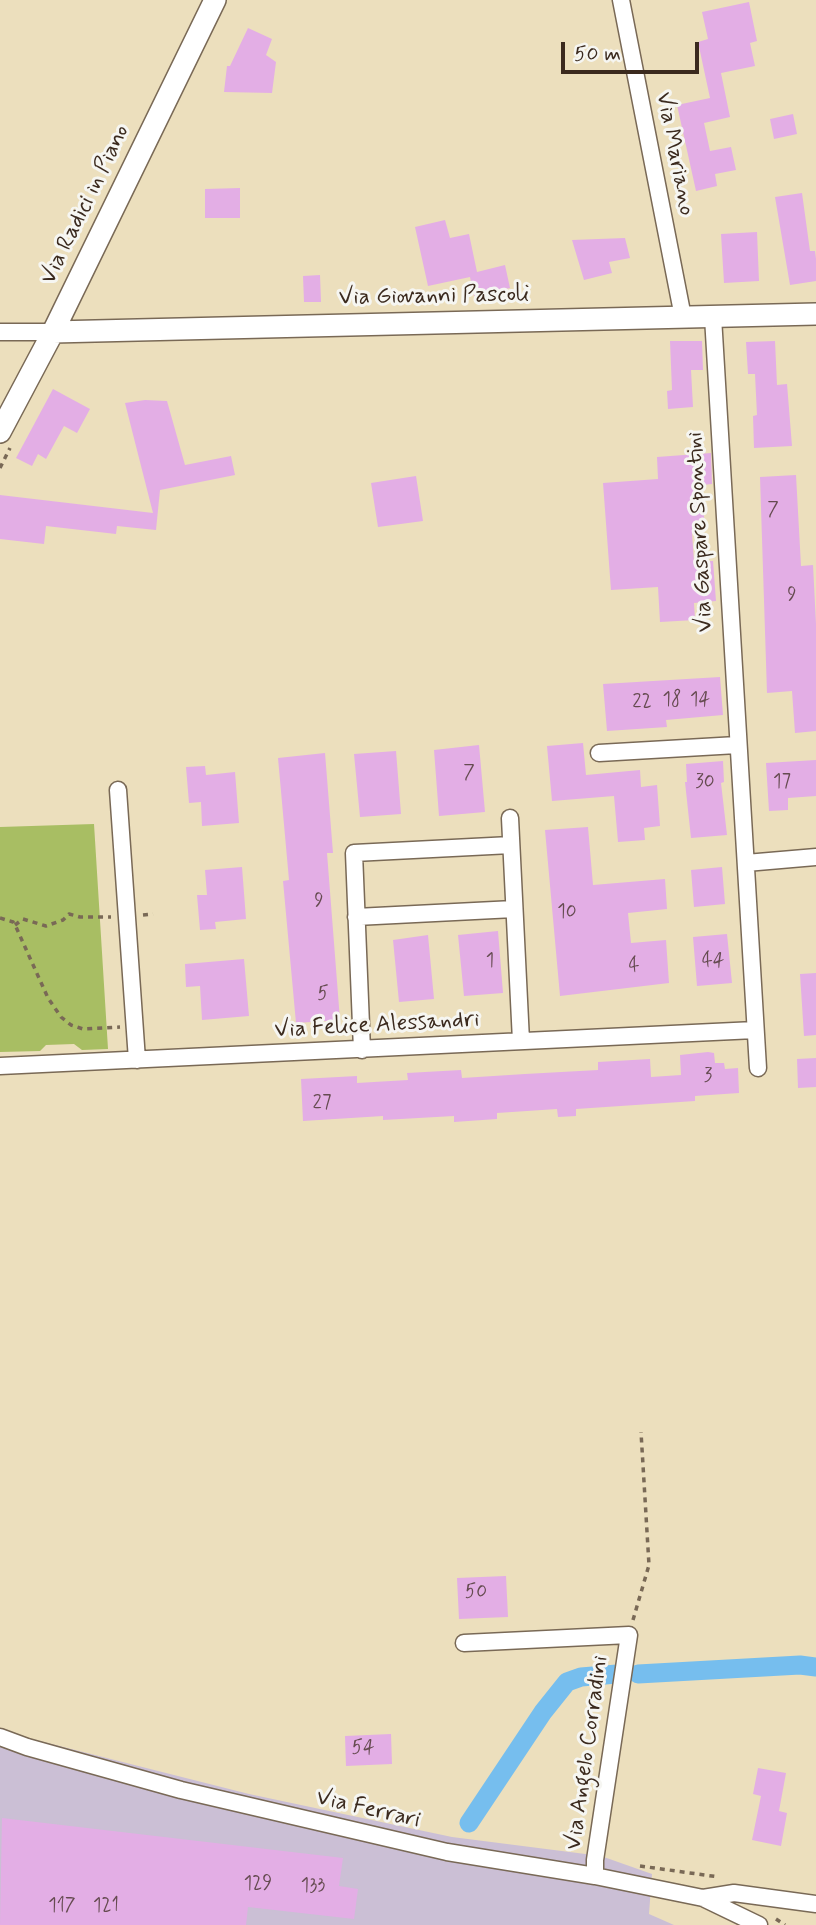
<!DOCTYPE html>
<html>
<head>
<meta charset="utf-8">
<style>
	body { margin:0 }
	#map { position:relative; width:816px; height:1925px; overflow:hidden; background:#ecdfbd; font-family:Mynerve,sans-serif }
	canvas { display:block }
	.scale { position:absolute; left:561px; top:42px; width:138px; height:32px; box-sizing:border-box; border:4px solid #3b2a1e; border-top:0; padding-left:9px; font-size:21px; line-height:24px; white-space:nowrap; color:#3b2a1e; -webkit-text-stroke:5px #f6f6f2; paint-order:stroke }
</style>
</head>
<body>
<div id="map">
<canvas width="816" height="1925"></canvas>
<div class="scale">50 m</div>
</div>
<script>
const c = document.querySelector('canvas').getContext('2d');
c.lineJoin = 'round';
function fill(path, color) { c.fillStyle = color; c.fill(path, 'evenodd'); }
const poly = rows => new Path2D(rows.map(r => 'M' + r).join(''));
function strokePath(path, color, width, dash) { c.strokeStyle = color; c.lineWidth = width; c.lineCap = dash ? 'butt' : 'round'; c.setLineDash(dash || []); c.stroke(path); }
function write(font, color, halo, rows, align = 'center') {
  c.font = font + ' Mynerve,sans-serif'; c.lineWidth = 6; c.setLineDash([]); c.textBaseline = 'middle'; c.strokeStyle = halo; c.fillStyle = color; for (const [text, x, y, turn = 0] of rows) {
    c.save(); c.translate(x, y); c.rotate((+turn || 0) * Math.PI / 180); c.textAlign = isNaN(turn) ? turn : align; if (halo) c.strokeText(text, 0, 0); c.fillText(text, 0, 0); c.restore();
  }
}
const industrial = poly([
	[0,1731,249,1794,452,1837,601,1856,652,1874,649,1914,674,1925,0,1925]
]);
const green = poly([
	[94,824,108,1049,82,1050,74,1044,46,1045,40,1051,0,1052,0,827]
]);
const canal = poly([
	[638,1674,800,1665,816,1667],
	[469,1823,543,1712,567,1682,581,1677,617,1674]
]);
const building = poly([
	[749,2,757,41,750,43,755,66,721,73,730,117,704,123,710,151,731,147,736,170,715,174,717,186,696,191,677,105,710,98,698,42,708,39,702,12],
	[248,28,272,39,266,55,276,62,272,93,224,92,227,66,230,66],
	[793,114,797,134,774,139,770,119],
	[240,188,240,218,205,218,205,189],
	[802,193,810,251,815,251,816,259,816,281,790,285,775,197],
	[445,220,450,238,469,234,477,272,505,265,510,288,474,296,470,277,428,286,415,227],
	[757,232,759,281,724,283,721,234],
	[625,238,630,258,609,262,612,273,584,280,572,240],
	[320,275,321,302,304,302,303,276],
	[670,341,702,341,703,370,691,370,693,407,668,409,667,391,672,390],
	[775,341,777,385,787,384,792,446,754,448,753,416,757,415,755,374,748,374,746,342],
	[53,389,90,409,77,433,64,426,46,459,38,454,32,466,16,458],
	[145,400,167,401,185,465,231,456,235,475,160,490,156,530,117,526,116,534,46,526,44,544,0,539,0,495,153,513,125,403],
	[711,453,712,484,702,485,705,532,692,533,694,562,713,561,716,601,694,603,695,620,660,622,658,587,611,590,603,483,658,479,657,457],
	[796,475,801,566,813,565,816,624,816,731,795,733,792,691,767,693,760,477],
	[416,476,423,521,378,527,371,483],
	[720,677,723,715,666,720,667,727,607,731,603,684],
	[583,743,586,775,640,770,641,787,657,785,660,826,644,828,645,840,618,842,614,796,552,801,547,746],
	[479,745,485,812,439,816,434,750],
	[396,751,401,814,360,817,354,754],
	[325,753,333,853,327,853,340,1020,296,1023,283,881,289,880,278,758],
	[816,760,816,796,788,798,788,810,769,811,766,763],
	[723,761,724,782,721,783,727,835,691,838,685,782,687,782,686,764],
	[205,766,206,775,235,772,239,823,202,826,201,802,189,803,186,767],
	[588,827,593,885,665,879,667,909,628,913,631,943,666,940,669,983,560,996,545,830],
	[242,867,246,919,215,922,216,929,200,930,197,895,207,895,205,870],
	[722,867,725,904,694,907,691,870],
	[498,931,503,993,464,996,458,935],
	[727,934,732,983,697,986,693,937],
	[428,935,434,999,399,1002,393,940],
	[244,959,249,1016,202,1020,200,986,186,987,185,964],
	[816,973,816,1035,804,1036,800,974],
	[708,1052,714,1053,715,1063,724,1063,725,1069,738,1068,739,1093,695,1096,695,1101,576,1109,576,1116,558,1117,557,1109,497,1113,497,1119,454,1122,454,1116,383,1120,383,1116,303,1121,301,1079,357,1076,357,1083,408,1080,407,1073,461,1070,462,1078,525,1074,598,1070,598,1062,650,1059,651,1077,681,1075,680,1055],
	[816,1058,816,1087,798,1088,797,1059],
	[506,1576,508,1617,459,1619,457,1578],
	[391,1734,392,1764,346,1766,345,1736],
	[758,1768,786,1773,779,1811,787,1813,781,1846,752,1840,761,1796,753,1794],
	[2,1818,343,1858,339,1886,358,1889,354,1919,248,1907,246,1925,0,1925]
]);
const path = poly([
	[0,468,10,448],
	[143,915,153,914],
	[0,918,13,922,16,927,48,998,61,1017,71,1025,83,1029,120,1027],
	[15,925,23,919,46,926,63,920,69,914,80,917,111,917],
	[633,1620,649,1565,641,1432],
	[640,1866,719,1877],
	[776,1919,785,1925]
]);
const minor = poly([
	[621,0,683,317],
	[713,317,758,1068],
	[0,332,53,332],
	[599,753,737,745],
	[118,790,137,1060],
	[510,818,521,1041],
	[746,863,816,857],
	[356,917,514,909],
	[362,1050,354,853,511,845],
	[0,1066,755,1030],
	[464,1643,629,1635,595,1860,595,1876],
	[0,1737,27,1747,181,1790,447,1852,595,1876,703,1898,759,1925],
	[703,1898,734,1893,816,1904]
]);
const tertiary = poly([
	[53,332,816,314],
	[0,432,53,332,215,0]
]);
const numberNames = [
	["7",773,511],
	["9",792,596],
	["18",672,701],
	["14",700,701],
	["22",642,703],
	["7",469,774],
	["30",705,783],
	["17",782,783],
	["9",319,902],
	["10",567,913],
	["1",490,962],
	["44",713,962],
	["4",634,967],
	["5",323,995],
	["3",708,1077],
	["27",322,1104],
	["50",476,1593],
	["54",363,1749],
	["129",258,1885],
	["133",313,1887],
	["117",62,1907],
	["121",106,1907]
];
const streetNames = [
	["Via Mariano",674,154,79],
	["Via Radici in Piano",86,205,-64],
	["Via Giovanni Pascoli",434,297,-1],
	["Via Gaspare Spontini",701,532,-93],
	["Via Felice Alessandri",377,1026,-3],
	["Via Angelo Corradini",588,1753,-82],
	["Via Ferrari",368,1810,13]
];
fill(industrial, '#cbbfd5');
fill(green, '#a8be63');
strokePath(canal, '#76beee', 19);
fill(building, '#e3aee5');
strokePath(minor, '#796956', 19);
strokePath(tertiary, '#796956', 24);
strokePath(path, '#796956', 3.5, [5, 5]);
strokePath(minor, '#fff', 16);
strokePath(tertiary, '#fff', 21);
write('19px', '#654b50', null, numberNames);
write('23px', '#3b2a1e', '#f6f6f2', streetNames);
</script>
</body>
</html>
